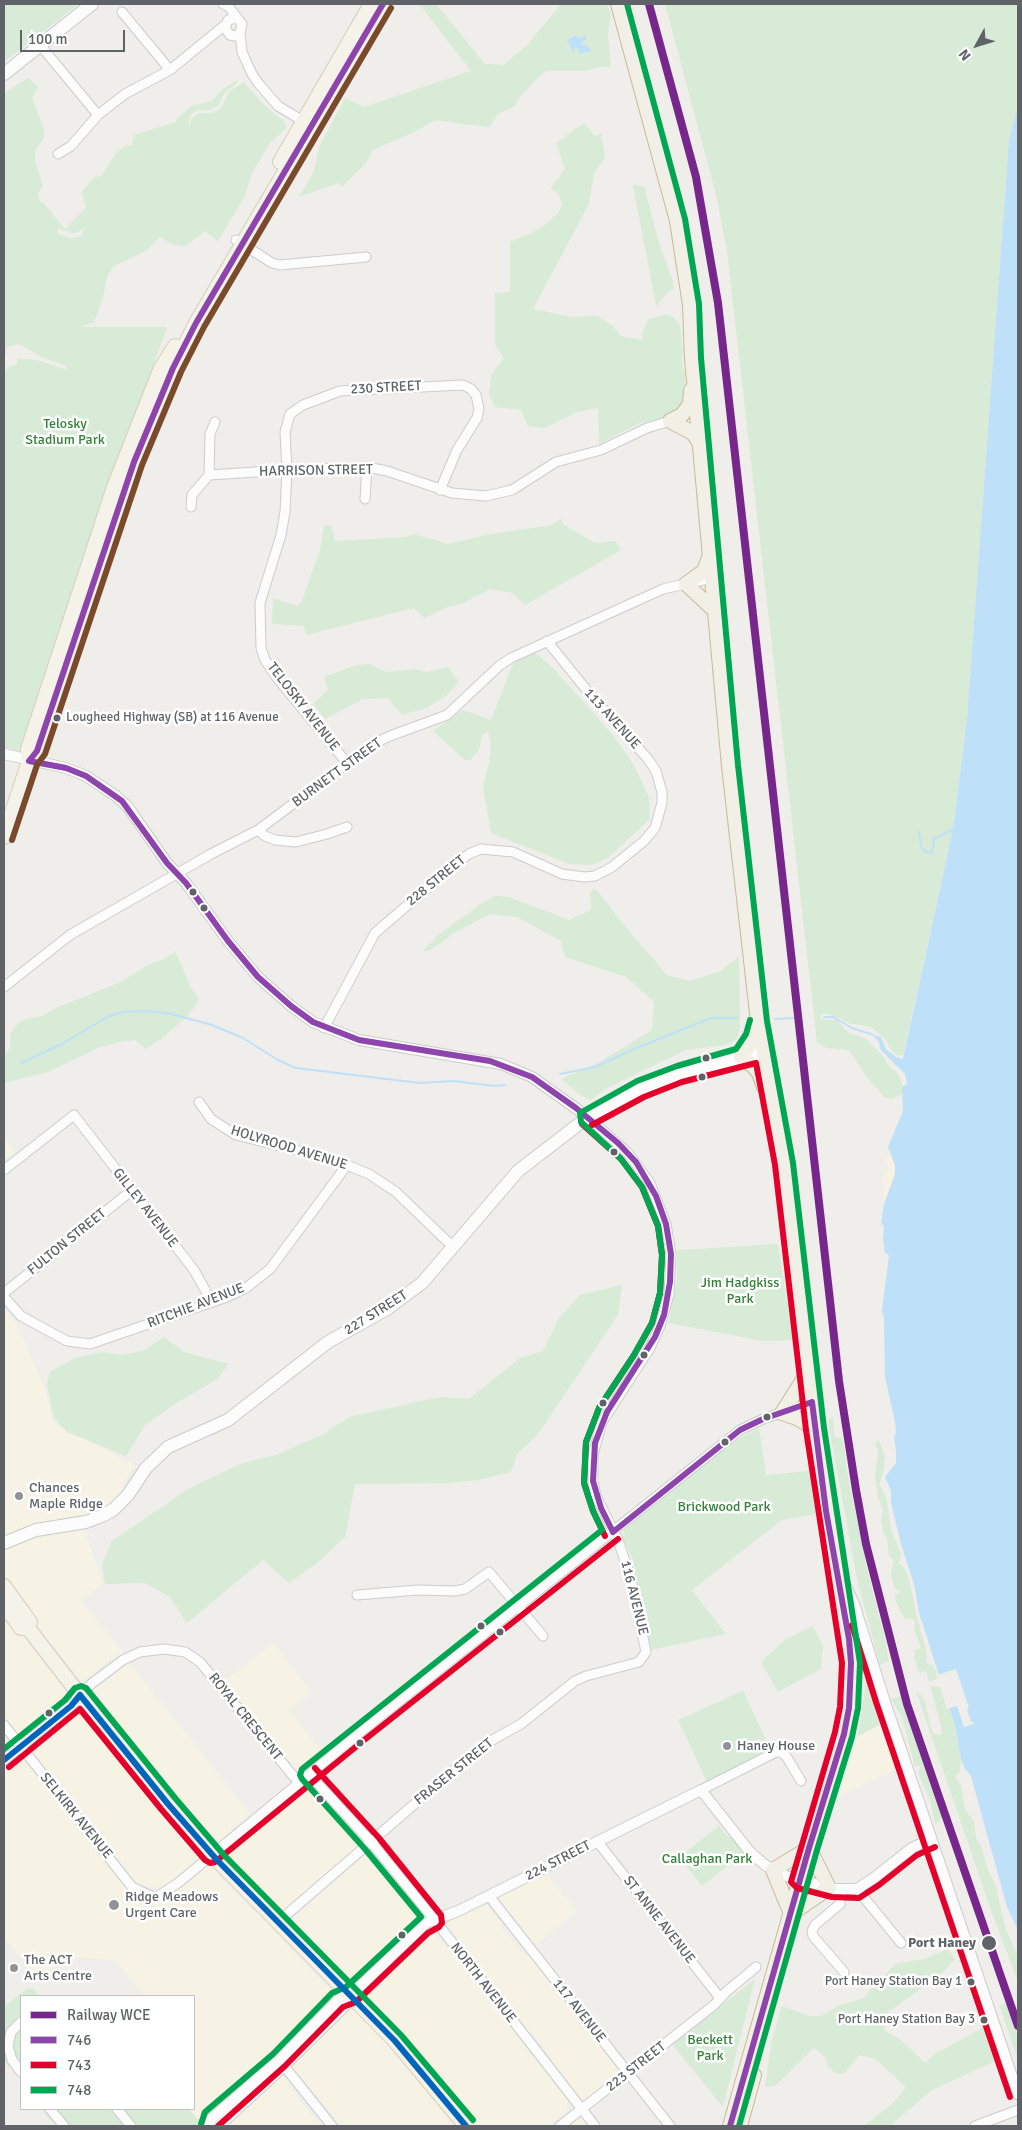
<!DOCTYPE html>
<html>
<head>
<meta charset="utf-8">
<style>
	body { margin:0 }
	#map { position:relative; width:1022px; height:2130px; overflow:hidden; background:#efeeea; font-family:Signika,sans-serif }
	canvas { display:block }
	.frame { position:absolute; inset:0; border:5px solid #5f6368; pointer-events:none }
	.legend { position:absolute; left:20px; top:1995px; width:175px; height:115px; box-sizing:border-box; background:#fff; border:1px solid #bfc1c3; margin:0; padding:6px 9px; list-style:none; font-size:15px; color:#5f6368 }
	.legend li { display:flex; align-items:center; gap:10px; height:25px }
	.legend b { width:25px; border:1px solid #bfc1c3 }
	.north { position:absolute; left:952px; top:20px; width:50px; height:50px; -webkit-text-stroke:4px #fff; paint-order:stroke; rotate:231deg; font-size:14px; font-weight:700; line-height:20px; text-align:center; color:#5f6368 }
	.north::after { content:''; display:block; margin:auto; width:18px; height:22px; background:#5f6368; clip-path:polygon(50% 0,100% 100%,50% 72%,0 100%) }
	.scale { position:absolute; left:20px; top:30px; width:105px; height:22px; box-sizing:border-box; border:2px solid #5f6368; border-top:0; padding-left:6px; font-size:15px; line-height:18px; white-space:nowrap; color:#5f6368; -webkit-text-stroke:4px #fff; paint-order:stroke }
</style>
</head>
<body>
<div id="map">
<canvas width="1022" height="2130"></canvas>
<div class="frame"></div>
<ul class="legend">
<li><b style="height:6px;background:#77278b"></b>Railway WCE</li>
<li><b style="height:6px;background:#8e44ad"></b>746</li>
<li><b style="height:6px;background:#e4002b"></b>743</li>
<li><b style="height:6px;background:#00a651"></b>748</li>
</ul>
<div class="north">N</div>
<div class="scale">100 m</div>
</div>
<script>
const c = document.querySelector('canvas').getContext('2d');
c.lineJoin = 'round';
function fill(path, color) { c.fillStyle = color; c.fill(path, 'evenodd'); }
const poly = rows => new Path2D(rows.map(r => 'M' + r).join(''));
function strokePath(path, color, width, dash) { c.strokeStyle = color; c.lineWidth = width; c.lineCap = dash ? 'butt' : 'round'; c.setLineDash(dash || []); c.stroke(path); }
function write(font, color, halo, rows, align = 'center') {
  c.font = font + ' Signika,sans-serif'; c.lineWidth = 5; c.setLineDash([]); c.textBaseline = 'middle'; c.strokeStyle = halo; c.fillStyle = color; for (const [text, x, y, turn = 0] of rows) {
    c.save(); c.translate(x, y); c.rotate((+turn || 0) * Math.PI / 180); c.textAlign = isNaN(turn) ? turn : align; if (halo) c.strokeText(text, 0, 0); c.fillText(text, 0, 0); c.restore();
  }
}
const commercial = poly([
	[4,1140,6,1140,14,1152,4,1161],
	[4,1306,20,1331,47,1395,53,1423,134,1465,123,1484,122,1493,104,1508,89,1514,38,1523,4,1535],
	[84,1529,103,1583,81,1601,124,1653,105,1663,85,1681,79,1678,43,1633,4,1576,4,1552,10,1548,32,1539],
	[4,1612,70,1696,67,1701,24,1738,18,1735,4,1718],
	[273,1643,312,1692,289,1710,325,1755,302,1772,295,1769,224,1681],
	[129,1662,250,1814,224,1836,219,1843,212,1840,168,1792,167,1786,107,1711,103,1710,91,1695,91,1691,93,1688,99,1687],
	[78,1710,81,1711,102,1737,124,1759,125,1765,164,1815,190,1845,198,1851,200,1858,197,1863,162,1888,148,1887,136,1884,31,1753,33,1744,40,1741,68,1718,71,1713],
	[885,1722,901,1767,839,1796,858,1736],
	[19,1757,24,1760,110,1867,147,1910,173,1889,176,1890,183,1884,187,1884,200,1874,204,1867,212,1867,218,1872,219,1877,257,1914,262,1915,281,1939,333,1993,333,1998,282,2050,278,2049,271,2054,270,2063,202,2124,189,2109,194,2109,194,1996,144,1996,115,1960,68,1957,38,1980,4,1937,4,1770,12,1760],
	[307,1785,313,1788,364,1846,283,1913,226,1856,225,1851,257,1826,257,1823,301,1788],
	[369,1851,421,1916,359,1979,354,1983,349,1980,330,1959,325,1958,317,1949,316,1945,299,1929,295,1929,291,1920],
	[546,1873,577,1912,535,1945,499,1898],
	[483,1904,487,1905,501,1923,502,1928,521,1952,531,1958,617,2068,617,2076,586,2100,578,2098,553,2067,551,2058,531,2032,527,2031,526,2027,505,1999,499,1995,498,1991,479,1968,473,1963,454,1935,448,1931,446,1925,450,1921],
	[430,1931,437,1932,439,1938,568,2100,567,2111,549,2126,475,2126,472,2119,459,2106,456,2099,422,2056,416,2052,413,2046,373,2001,365,1996,365,1990,372,1983,380,1979,395,1964,397,1965,399,1960],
	[350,2009,355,2011,396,2053,421,2086,426,2089,427,2093,454,2126,341,2126,301,2076,293,2071,291,2064],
	[281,2075,287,2079,289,2086,321,2126,223,2126],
	[577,2118,584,2120,589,2126,566,2126]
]);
const green = poly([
	[4,4,79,4,4,62],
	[419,4,436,4,485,64,504,65,528,44,561,4,607,4,611,15,608,34,611,67,598,67,586,71,548,71,540,75,517,100,515,106,498,114,490,126,486,127,435,120,414,132,373,150,365,164,342,187,339,183,299,197,314,171,319,147,345,98,364,107,471,71],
	[665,4,1018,4,1018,107,1009,139,967,719,953,829,903,1056,896,1055,889,1048,886,1040,871,1027,848,1023,839,1018,823,1013,820,1016,821,1019,837,1020,849,1033,865,1038,882,1055,890,1068,896,1071,901,1080,904,1093,892,1099,884,1097,866,1076,849,1050,827,1048,817,1042,727,251,716,195],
	[28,78,38,87,32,98,44,129,44,138,35,151,35,161,43,185,38,194,40,202,43,202,65,229,86,208,82,193,85,188,94,178,101,176,117,152,128,145,132,145,134,135,176,122,177,118,192,106,212,101,223,89,237,80,237,83,225,92,219,105,210,110,198,110,191,114,188,124,190,124,191,119,199,113,212,113,221,108,229,92,244,82,264,105,285,122,286,128,269,144,252,173,245,196,218,241,205,231,186,246,174,245,160,237,146,251,114,266,107,276,103,297,94,322,80,327,167,327,19,751,4,747,4,371,9,366,16,365,18,359,37,360,66,370,67,366,43,358,19,344,7,347,4,362,4,93],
	[58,228,72,233,76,233,85,228,82,235,72,239,58,234],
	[584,123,595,136,601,133,605,158,594,173,589,204,533,309,571,317,597,316,613,326,621,336,643,340,642,332,649,319,666,314,673,317,680,325,683,350,682,364,685,373,684,400,677,412,666,418,640,423,599,444,598,408,577,412,545,428,528,426,521,410,495,407,489,395,491,375,504,358,495,345,495,293,510,292,510,242,540,229,559,212,562,204,559,195,551,188,565,169,556,143],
	[633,185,644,186,659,243,673,281,674,290,670,290,656,306],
	[561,518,563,524,595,543,615,541,621,550,525,605,512,593,490,589,461,604,448,607,424,618,414,608,306,635,304,626,272,624,273,598,297,606,302,601,320,550,324,525,331,525,335,541,405,537,414,534,448,544,491,534,552,525],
	[534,652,551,666,613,735,634,765,648,795,650,806,649,820,608,858,593,865,569,864,491,833,483,787,489,763,491,744,488,731,482,735,479,750,470,760,465,760,433,731,463,710,491,720,512,666,519,658],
	[370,664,386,672,415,669,426,672,448,667,459,682,446,696,427,708,402,715,388,698,363,699,325,719,313,704,328,690,324,677,357,665],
	[596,889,623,924,667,975,690,981,721,971,739,956,740,1027,737,1039,726,1045,686,1050,607,1088,591,1100,579,1094,561,1079,598,1063,652,1030,654,1002,626,977,565,957,561,941,517,917,490,914,454,933,431,950,423,951,438,935,481,904,495,896,509,897,569,920,591,910,590,891],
	[175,951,191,988,199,998,191,1012,165,1036,146,1049,135,1040,119,1042,98,1048,48,1072,4,1083,4,1056,10,1048,10,1034,20,1021,42,1016,56,1008,121,982,147,965,164,959],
	[778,1244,793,1340,763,1341,668,1323,677,1279,677,1250],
	[622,1285,618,1315,538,1434,517,1454,511,1472,479,1480,450,1483,355,1484,345,1537,321,1560,289,1583,263,1560,187,1623,170,1597,145,1583,105,1584,102,1564,112,1541,188,1489,242,1463,276,1455,324,1434,349,1417,440,1397,469,1399,520,1358,543,1351,559,1318,580,1295],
	[164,1337,184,1352,228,1364,218,1379,178,1402,145,1425,126,1456,67,1432,54,1418,47,1385,50,1372,74,1358,103,1352,122,1355,143,1351],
	[833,1418,834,1434,836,1438,842,1438,845,1452,847,1471,868,1573,885,1639,889,1661,880,1665,857,1579,841,1492,829,1427,829,1419],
	[759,1428,766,1475,810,1471,816,1514,782,1520,692,1590,726,1634,650,1650,633,1560,623,1538,624,1529,731,1443],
	[879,1440,885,1457,883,1474,879,1484,886,1497,891,1529,901,1555,899,1563,906,1570,911,1587,916,1614,925,1646,927,1656,926,1660,927,1663,934,1666,936,1672,937,1679,929,1682,926,1671,919,1673,914,1657,915,1650,921,1648,914,1629,915,1623,913,1618,906,1619,903,1617,895,1599,895,1595,900,1593,898,1590,895,1590,891,1574,894,1560,889,1556,887,1538,883,1533,881,1519,883,1510,878,1497,875,1475,878,1451,875,1443],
	[813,1626,823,1646,821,1669,778,1692,761,1662,786,1639],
	[865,1650,877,1698,885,1722,858,1736,865,1689],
	[930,1686,940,1687,947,1709,950,1709,955,1725,961,1759,960,1772,955,1777,961,1785,965,1809,974,1822,976,1838,982,1848,987,1868,995,1884,1006,1930,1018,1956,1018,1982,988,1902,916,1691,920,1694,924,1699,932,1731,934,1734,939,1735,942,1733,940,1722],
	[743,1691,771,1750,707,1782,678,1720],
	[901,1696,943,1818,939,1819,940,1822,935,1823,930,1800,917,1771,920,1770,919,1765,915,1767,902,1717,891,1699],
	[719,1826,727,1836,733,1838,744,1853,702,1886,679,1857],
	[948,1949,955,1959,942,1973,887,2013,884,2030,902,2041,925,2063,935,2054,984,2027,995,2061,932,2090,890,2126,864,2126,894,2102,906,2087,875,2059,859,2055,845,2073,837,2074,828,2067,825,2057,814,2048,775,2086,765,2087,772,2039,782,2006,809,2016,821,2016,838,2006,863,1998,895,1964,924,1959],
	[755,1979,723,2107,672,2044],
	[28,1988,34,1989,39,1996,21,1996,21,2077,4,2062,4,2007],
	[1008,2002,1018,2038,1018,2059,999,2005],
	[42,2109,189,2109,202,2124,200,2126,67,2126,58,2116,51,2121]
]);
const sand = poly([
	[890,1155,895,1165,895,1174,884,1204,883,1180,888,1168,885,1160]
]);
const water = poly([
	[585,34,586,39,580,44,586,45,592,51,578,54,579,50,575,47,574,50,575,54,574,53,567,40,575,36,580,38],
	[1018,107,1018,1930,1007,1907,971,1776,965,1769,961,1759,955,1725,919,1613,914,1584,901,1544,891,1503,891,1491,885,1477,896,1463,896,1451,894,1437,896,1433,895,1422,885,1377,884,1318,882,1311,889,1255,885,1253,883,1238,884,1226,881,1223,884,1204,895,1174,895,1165,888,1147,903,1111,902,1087,907,1084,905,1074,880,1049,879,1042,873,1035,881,1037,886,1049,896,1057,903,1059,953,829,967,719,1009,139]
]);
const pier = poly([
	[956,1669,969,1708,967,1709,971,1722,974,1722,974,1724,964,1727,957,1706,947,1709,937,1675]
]);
const stream = poly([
	[919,832,921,846,925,851,929,853,932,852,934,839,953,829],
	[824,1017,833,1017,852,1028,874,1035],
	[775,1019,794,1018],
	[21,1063,62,1044,107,1017,123,1012,143,1011,167,1013,212,1025,243,1038,278,1060,296,1068,420,1083,453,1081,495,1086,505,1085],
	[560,1074,595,1067,634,1049,711,1018,737,1018]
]);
const minor = poly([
	[223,4,228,6,242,24,240,33,242,52,252,74,259,84,278,106,308,124],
	[122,12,170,70],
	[237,18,228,20,225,28,230,35,235,36,240,33],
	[40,45,98,115],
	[58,154,71,146,98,115,125,94,170,70,225,25],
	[236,240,272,263,280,265,366,257],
	[209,475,210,434,215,422],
	[365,499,367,467],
	[191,507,192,495,209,475,287,470,367,467,387,471,452,493,486,496,512,490,556,462,601,450,647,428,670,421],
	[347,763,277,678,265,660,261,648,260,603,281,535,285,512,287,470,285,432,290,414,303,405,340,391,463,385,471,389,476,395,479,409,477,418,457,450,440,490],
	[258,830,265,836,275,840,296,842,327,834,347,827],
	[4,987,70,935,211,854,258,830,375,743,390,736,447,715,499,666,511,658,663,589,712,578],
	[324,1028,375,933,453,866,469,854,481,849,513,852,562,874,584,877,595,876,612,867,644,841,655,828,662,803,662,792,656,771,648,759,589,693,547,641],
	[199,1102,211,1119,236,1135,332,1159,369,1174,396,1192,452,1246],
	[4,1170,74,1115,194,1270,212,1302],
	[4,1293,131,1191],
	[4,1297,21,1316,54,1334,67,1341,90,1344,227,1297,246,1288,270,1269,347,1165],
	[357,1595,418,1590,455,1591,465,1589,489,1572,543,1636],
	[4,1725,132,1887,155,1898,178,1883,358,1734,740,1430,763,1419,812,1402],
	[4,1760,73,1704,91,1684,123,1660,140,1652,164,1649,185,1652,200,1662,299,1783],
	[309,1774,372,1843,441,1928,595,2126],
	[701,1790,776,1752,781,1752,786,1756,801,1781],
	[597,1841,720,1998],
	[857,1889,901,1943],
	[841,1890,840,1904,815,1925,812,1931,813,1936,844,1972],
	[489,1896,670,2126],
	[278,1922,462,1763,494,1739,521,1724,575,1681,586,1676,639,1662,646,1652,631,1579,618,1540,596,1496,593,1481,593,1455,602,1422,650,1348,660,1326,669,1294,671,1254,666,1224,650,1183,628,1153,588,1117],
	[21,2022,11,2032,8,2046,12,2060,21,2072],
	[281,2062,332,2126],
	[50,2109,64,2126],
	[117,2109,131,2126],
	[560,2126,714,2005,726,1992,756,1967],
	[975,2126,1018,2110]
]);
const tertiary = poly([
	[4,754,66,768,86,776,116,796,128,807,167,863,186,883,228,941,258,977,291,1006,313,1022,359,1040,501,1064,532,1077,588,1117],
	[840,1573,854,1604,884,1699,1018,2094],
	[209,2126,211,2119,279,2060,338,2000,351,1995],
	[219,2126,284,2066,345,2006,351,1995,426,1923,458,1911,701,1790,750,1852,765,1865,786,1876,834,1889,857,1889,874,1878,912,1848,931,1839]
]);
const secondary = poly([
	[4,74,92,4],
	[4,1543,36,1530,86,1522,104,1515,114,1509,128,1495,146,1468,168,1447,228,1420,328,1342,387,1309,422,1283,518,1171,588,1117,640,1089,679,1074,763,1052]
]);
const primary = poly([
	[280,162,371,4],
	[29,761,28,749,114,487,160,370,175,346],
	[4,837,29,761,37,751,134,462,173,368,196,323,383,4],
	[4,1586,30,1622,28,1628],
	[4,1605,21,1628,28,1628,106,1729,217,1860,395,2041,466,2126]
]);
const trunk = poly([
	[618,4,677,221,690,305,692,359,729,766,758,1022,784,1164,815,1429,851,1663,849,1708,844,1734,809,1848,730,2126],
	[670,421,682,415,690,404,691,390],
	[670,421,693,433,700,444],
	[710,555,704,571,686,584,715,611],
	[757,1025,754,1038,741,1057,753,1066,759,1073,764,1087],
	[808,1372,782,1413,797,1418,815,1429],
	[791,1914,829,1888,809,1848],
	[791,1914,773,1870,809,1848],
	[740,2126,754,2075]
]);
const rail = poly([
	[653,4,703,193,722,303,840,1346,860,1483,873,1550,911,1690,1018,2000],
	[1012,1994,1018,2013]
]);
const bus1 = poly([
	[29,761,66,768,86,776,122,801,167,863,186,883,228,941,258,977,291,1006,313,1022,359,1040,490,1061,532,1077,576,1108,618,1143,636,1162,656,1196,666,1224,671,1254,670,1282,664,1315,655,1337,607,1412,595,1443,593,1481,601,1508,613,1532],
	[29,761,37,751,134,462,173,368,196,323,383,4],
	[613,1532,740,1430,763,1419,812,1402],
	[730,2126,809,1848,844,1734,849,1708,851,1663,849,1639,826,1511,812,1402]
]);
const bus2 = poly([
	[582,1124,621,1159,642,1187,658,1226,662,1255,660,1293,652,1323,634,1355,599,1408,586,1442,584,1483,593,1511,605,1536],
	[592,1125,644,1097,682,1082,756,1063,775,1165,806,1430,842,1663,840,1707,835,1732,791,1882,797,1888,832,1897,859,1898,879,1885,917,1855,935,1847],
	[852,1625,876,1702,1010,2097],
	[9,1767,80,1709,161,1809,205,1860,210,1863,215,1862,363,1741,618,1539],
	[218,2126,285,2066,343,2007,356,2002,428,1933,439,1927,442,1923,441,1915,379,1838,315,1768]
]);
const bus3 = poly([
	[627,4,685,219,699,304,701,358,738,765,767,1021,793,1163,824,1428,860,1663,858,1708,852,1737,817,1850,739,2126],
	[4,1749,65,1700,75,1688,81,1686,86,1688,175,1798,223,1854,401,2035,473,2120],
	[201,2124,205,2112,273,2054,332,1993,346,1987,421,1917,365,1849,302,1779,300,1775,302,1769,602,1530,593,1511,584,1483,586,1442,599,1408,634,1355,652,1323,660,1293,662,1255,658,1226,642,1187,621,1159,581,1122,580,1113,637,1081,677,1066,736,1049,746,1034,750,1020]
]);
const bus4 = poly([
	[12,840,37,765,45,754,142,465,181,372,204,327,391,8]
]);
const bus5 = poly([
	[80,1695,168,1804,217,1860,395,2041,466,2126],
	[4,1760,71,1706,80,1695]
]);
const rail1 = poly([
	[649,4,696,177,718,303,839,1381,856,1490,866,1544,907,1704,1018,2026]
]);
const markers = [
	[57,718,4.5,"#5f6368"],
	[193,892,4.5,"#5f6368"],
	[204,908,4.5,"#5f6368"],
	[706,1058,4.5,"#5f6368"],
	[702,1077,4.5,"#5f6368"],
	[614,1152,4.5,"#5f6368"],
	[644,1355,4.5,"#5f6368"],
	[603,1403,4.5,"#5f6368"],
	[767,1417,4.5,"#5f6368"],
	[725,1442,4.5,"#5f6368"],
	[19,1496,5,"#919496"],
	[481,1626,4.5,"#5f6368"],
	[500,1632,4.5,"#5f6368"],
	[49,1713,4.5,"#5f6368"],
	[360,1743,4.5,"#5f6368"],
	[727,1746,5,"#919496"],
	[320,1799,4.5,"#5f6368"],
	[114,1905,6,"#919496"],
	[402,1935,4.5,"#5f6368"],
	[989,1943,8,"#5f6368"],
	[14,1968,5,"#919496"],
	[971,1982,4.5,"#5f6368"],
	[984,2020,4.5,"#5f6368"]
];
const busNames = [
	["Lougheed Highway (SB) at 116 Avenue",66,718,"left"],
	["Port Haney Station Bay 1",962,1982],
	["Port Haney Station Bay 3",975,2020]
];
const streetNames = [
	["230 STREET",386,388,-3],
	["HARRISON STREET",316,471,-1],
	["TELOSKY AVENUE",303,707,52],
	["113 AVENUE",612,719,48],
	["BURNETT STREET",337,773,-36],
	["228 STREET",436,881,-39],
	["HOLYROOD AVENUE",289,1148,17],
	["GILLEY AVENUE",145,1208,52],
	["FULTON STREET",67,1242,-39],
	["RITCHIE AVENUE",196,1306,-21],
	["227 STREET",376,1313,-32],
	["116 AVENUE",634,1598,76],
	["ROYAL CRESCENT",245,1717,51],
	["FRASER STREET",454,1772,-39],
	["SELKIRK AVENUE",76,1816,51],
	["224 STREET",558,1861,-27],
	["ST ANNE AVENUE",659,1920,52],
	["NORTH AVENUE",483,1983,52],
	["117 AVENUE",579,2011,52],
	["223 STREET",636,2067,-38]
];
const parkNames = [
	["Telosky",65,424],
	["Stadium Park",65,440],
	["Jim Hadgkiss",740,1283],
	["Park",740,1299],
	["Brickwood Park",724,1507],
	["Callaghan Park",707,1859],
	["Beckett",710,2040],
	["Park",710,2056]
];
const poiNames = [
	["Chances",29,1488],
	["Maple Ridge",29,1504],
	["Haney House",737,1746],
	["Ridge Meadows",125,1897],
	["Urgent Care",125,1913],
	["The ACT",24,1960],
	["Arts Centre",24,1976]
];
const stopNames = [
	["Port Haney",976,1943]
];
fill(commercial, '#f7f3e4');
fill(green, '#d8ebd6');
fill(sand, '#f6f1e1');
fill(water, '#bfe0f9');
fill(pier, '#efeeea');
strokePath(stream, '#bfe0f9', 2);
strokePath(minor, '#cbcccc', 11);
strokePath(tertiary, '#cbcccc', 12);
strokePath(secondary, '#cacacb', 14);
strokePath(primary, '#d7ceb8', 16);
strokePath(trunk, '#c8b996', 16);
strokePath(minor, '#fdfcfc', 9);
strokePath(tertiary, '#fdfcfc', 10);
strokePath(secondary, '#fdfcfc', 12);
strokePath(primary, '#f4f2e9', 14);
strokePath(trunk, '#f2f0e6', 14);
strokePath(rail, '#e4e4e4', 2, [1, 6]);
strokePath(bus1, '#8e44ad', 6);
strokePath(bus2, '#e4002b', 6);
strokePath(bus3, '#00a651', 6);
strokePath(bus4, '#7a4b2a', 6);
strokePath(bus5, '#0065bd', 6);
strokePath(rail1, '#77278b', 8);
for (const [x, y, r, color] of markers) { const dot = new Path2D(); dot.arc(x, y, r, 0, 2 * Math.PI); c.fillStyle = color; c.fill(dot); strokePath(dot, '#fff', 2); }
write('13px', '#5f6368', '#fff', busNames, 'right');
write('14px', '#5f6368', '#fff', streetNames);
write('14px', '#348238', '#fff', parkNames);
write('14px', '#5f6368', '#fff', poiNames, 'left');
write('bold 14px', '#5f6368', '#fff', stopNames, 'right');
</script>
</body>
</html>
